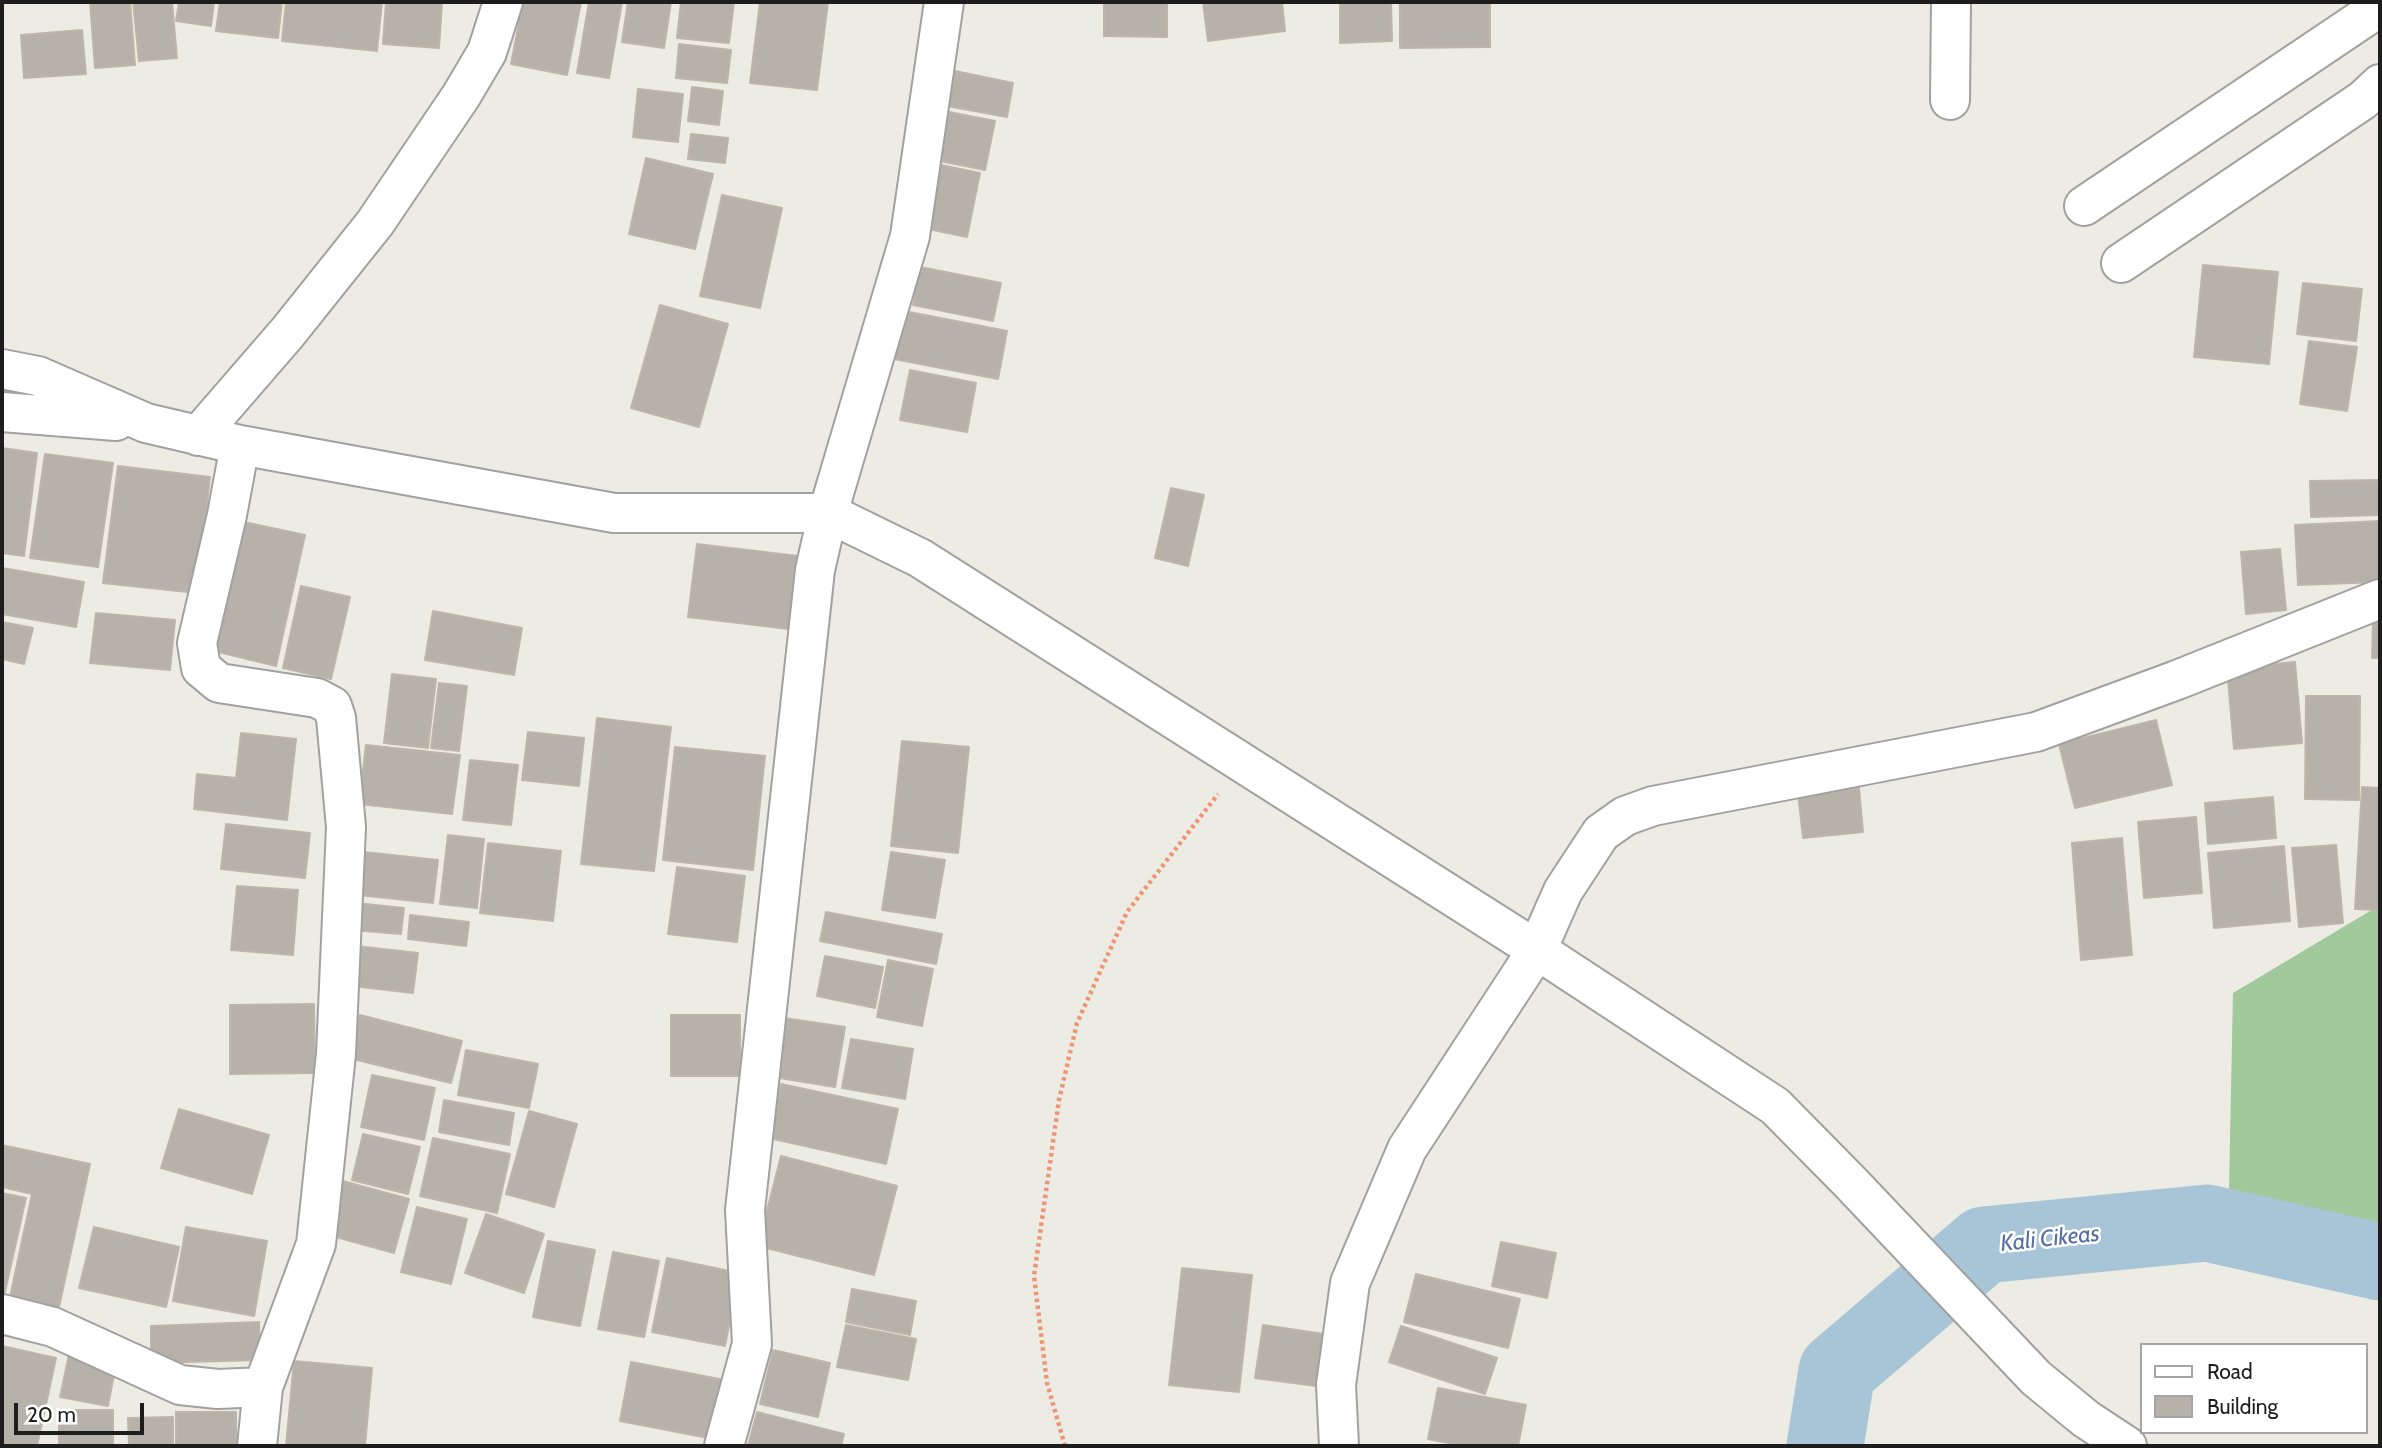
<!DOCTYPE html>
<html>
<head>
<meta charset="utf-8">
<style>
	body { margin:0 }
	#map { position:relative; width:2382px; height:1448px; overflow:hidden; background:#edece4; font-family:Cabin,sans-serif }
	canvas { display:block }
	.frame { position:absolute; inset:0; border:4px solid #1d1d1d; pointer-events:none }
	.legend { position:absolute; left:2140px; top:1343px; width:228px; height:91px; box-sizing:border-box; background:#fff; border:2px solid #a5a5a5; margin:0; padding:9px 12px; list-style:none; font-size:21px; color:#1d1d1d }
	.legend li { display:flex; align-items:center; gap:14px; height:35px }
	.legend b { width:35px; border:2px solid #a5a5a5 }
	.scale { position:absolute; left:14px; top:1403px; width:130px; height:32px; box-sizing:border-box; border:4px solid #1d1d1d; border-top:0; padding-left:9px; font-size:21px; line-height:24px; white-space:nowrap; color:#1d1d1d; -webkit-text-stroke:5px #fff; paint-order:stroke }
</style>
</head>
<body>
<div id="map">
<canvas width="2382" height="1448"></canvas>
<div class="frame"></div>
<ul class="legend">
<li><b style="height:9px;background:#fff"></b>Road</li>
<li><b style="height:19px;background:#b6b2aa"></b>Building</li>
</ul>
<div class="scale">20 m</div>
</div>
<script>
const c = document.querySelector('canvas').getContext('2d');
c.lineJoin = 'round';
function fill(path, color) { c.fillStyle = color; c.fill(path, 'evenodd'); }
const poly = rows => new Path2D(rows.map(r => 'M' + r).join(''));
function strokePath(path, color, width, dash) { c.strokeStyle = color; c.lineWidth = width; c.lineCap = dash ? 'butt' : 'round'; c.setLineDash(dash || []); c.stroke(path); }
function write(font, color, halo, rows, align = 'center') {
  c.font = font + ' Cabin,sans-serif'; c.lineWidth = 5; c.setLineDash([]); c.textBaseline = 'middle'; c.strokeStyle = halo; c.fillStyle = color; for (const [text, x, y, turn = 0] of rows) {
    c.save(); c.translate(x, y); c.rotate((+turn || 0) * Math.PI / 180); c.textAlign = isNaN(turn) ? turn : align; if (halo) c.strokeText(text, 0, 0); c.fillText(text, 0, 0); c.restore();
  }
}
const forest = poly([
	[2380,905,2380,1297,2228,1235,2233,993]
]);
const river = poly([
	[1825,1446,1837,1371,1984,1245,2207,1223,2380,1262]
]);
const building = poly([
	[90,2,130,2,135,65,95,68,90,2],
	[133,2,172,2,177,58,139,61,133,2],
	[179,2,214,2,211,26,176,21,179,2],
	[220,2,282,2,278,38,216,31,220,2],
	[286,2,382,2,377,51,282,41,286,2],
	[386,2,442,2,439,48,383,44,386,2],
	[523,2,581,2,567,75,511,64,523,2],
	[589,2,622,2,609,78,577,73,589,2],
	[628,2,671,2,664,48,622,42,628,2],
	[681,2,734,2,729,43,677,38,681,2],
	[760,2,828,2,817,90,750,83,760,2],
	[1104,2,1167,2,1167,37,1104,36,1104,2],
	[1203,2,1282,2,1285,31,1208,41,1203,2],
	[1340,2,1391,2,1392,41,1340,43,1340,2],
	[1400,2,1490,2,1490,47,1400,48,1400,2],
	[82,30,86,74,24,78,21,35,82,30],
	[679,44,731,50,727,83,676,78,679,44],
	[955,71,1013,83,1007,117,947,106,955,71],
	[692,87,723,91,719,125,688,121,692,87],
	[638,89,683,94,678,142,633,137,638,89],
	[949,112,995,121,985,170,940,161,949,112],
	[691,134,728,138,725,163,688,159,691,134],
	[646,158,713,174,695,249,629,234,646,158],
	[931,163,980,173,967,237,919,227,931,163],
	[722,195,782,208,760,308,700,296,722,195],
	[2203,265,2278,272,2269,364,2194,357,2203,265],
	[920,267,1001,283,993,321,913,305,920,267],
	[2303,283,2362,289,2356,341,2297,334,2303,283],
	[660,305,728,324,699,427,631,408,660,305],
	[904,311,1007,331,998,379,894,359,904,311],
	[2309,341,2357,347,2347,411,2300,404,2309,341],
	[910,370,976,383,967,432,900,420,910,370],
	[2,448,37,453,24,556,2,553,2,448],
	[45,454,113,463,98,567,30,558,45,454],
	[118,466,210,477,197,593,103,583,118,466],
	[2380,480,2380,515,2311,517,2310,481,2380,480],
	[1171,488,1204,495,1188,566,1155,558,1171,488],
	[239,521,305,535,276,666,210,650,239,521],
	[2380,521,2380,582,2298,585,2295,525,2380,521],
	[697,544,798,556,789,629,688,617,697,544],
	[2280,549,2286,610,2246,614,2241,552,2280,549],
	[2,568,84,582,76,627,2,614,2,568],
	[301,586,350,597,331,679,283,668,301,586],
	[433,611,522,628,514,675,425,660,433,611],
	[96,613,175,620,170,670,90,663,96,613],
	[2373,620,2380,621,2380,658,2372,658,2373,620],
	[2,622,33,628,24,664,2,659,2,622],
	[2295,662,2302,743,2234,749,2227,668,2295,662],
	[392,674,436,679,428,748,384,743,392,674],
	[439,683,467,686,459,751,431,748,439,683],
	[2306,696,2360,696,2359,800,2305,799,2306,696],
	[597,718,671,727,654,871,581,864,597,718],
	[2156,720,2172,785,2075,808,2059,744,2156,720],
	[528,732,584,738,579,786,522,780,528,732],
	[241,733,296,739,287,820,194,809,197,774,236,778,241,733],
	[902,741,969,747,958,853,891,846,902,741],
	[366,745,460,755,452,814,359,804,366,745],
	[675,747,765,756,753,870,663,860,675,747],
	[470,760,518,765,511,825,463,820,470,760],
	[2362,787,2380,788,2380,910,2355,909,2362,787],
	[1859,788,1863,832,1803,838,1798,793,1859,788],
	[2273,797,2276,838,2208,844,2205,803,2273,797],
	[2196,817,2202,893,2144,898,2138,822,2196,817],
	[226,824,310,833,305,878,221,869,226,824],
	[448,835,484,839,477,908,440,904,448,835],
	[2122,838,2132,955,2081,960,2072,843,2122,838],
	[488,843,561,851,553,921,480,913,488,843],
	[2336,845,2343,923,2299,927,2292,848,2336,845],
	[2284,846,2290,921,2214,928,2208,853,2284,846],
	[364,852,438,860,433,903,359,895,364,852],
	[891,852,945,860,935,918,882,910,891,852],
	[677,867,745,876,737,942,668,934,677,867],
	[237,886,298,890,293,955,231,950,237,886],
	[356,903,404,908,401,934,353,930,356,903],
	[826,912,942,934,936,964,820,941,826,912],
	[410,915,469,922,466,946,408,939,410,915],
	[356,946,418,953,413,993,352,986,356,946],
	[825,956,883,967,875,1008,817,996,825,956],
	[888,960,933,969,922,1026,877,1017,888,960],
	[314,1004,315,1073,230,1074,230,1005,314,1004],
	[360,1015,462,1041,451,1083,349,1058,360,1015],
	[671,1015,740,1015,740,1076,671,1076,671,1015],
	[777,1017,845,1027,835,1087,767,1076,777,1017],
	[851,1039,913,1049,905,1099,842,1088,851,1039],
	[466,1050,538,1064,529,1108,458,1095,466,1050],
	[372,1075,435,1088,424,1140,361,1127,372,1075],
	[781,1084,898,1109,886,1164,769,1138,781,1084],
	[444,1100,514,1113,509,1145,439,1132,444,1100],
	[179,1109,269,1135,252,1194,161,1168,179,1109],
	[529,1111,577,1124,554,1207,506,1194,529,1111],
	[363,1134,420,1147,408,1194,352,1180,363,1134],
	[433,1138,510,1154,497,1213,420,1196,433,1138],
	[2,1145,90,1164,58,1312,9,1302,32,1194,2,1187,2,1145],
	[781,1156,897,1186,874,1275,758,1246,781,1156],
	[339,1180,409,1199,394,1253,325,1234,339,1180],
	[2,1193,26,1198,4,1296,2,1296,2,1193],
	[417,1207,467,1219,451,1284,401,1272,417,1207],
	[486,1214,544,1234,524,1293,465,1273,486,1214],
	[94,1227,179,1247,166,1307,79,1288,94,1227],
	[186,1227,267,1241,254,1316,173,1301,186,1227],
	[548,1241,595,1250,580,1326,533,1317,548,1241],
	[1501,1242,1556,1253,1547,1298,1492,1286,1501,1242],
	[613,1252,659,1261,644,1337,598,1329,613,1252],
	[667,1258,739,1273,725,1346,652,1332,667,1258],
	[1182,1268,1252,1275,1239,1392,1169,1385,1182,1268],
	[1416,1274,1520,1299,1508,1348,1404,1322,1416,1274],
	[852,1289,916,1301,910,1335,846,1322,852,1289],
	[259,1322,260,1360,151,1363,151,1326,259,1322],
	[846,1325,916,1339,908,1380,837,1367,846,1325],
	[1263,1325,1331,1335,1324,1387,1255,1378,1263,1325],
	[1401,1326,1497,1358,1485,1394,1389,1362,1401,1326],
	[2,1346,56,1358,37,1446,19,1446,2,1443,2,1346],
	[70,1350,117,1359,108,1406,60,1397,70,1350],
	[773,1350,830,1363,818,1417,760,1404,773,1350],
	[294,1361,372,1368,365,1446,286,1446,294,1361],
	[631,1362,730,1381,719,1440,620,1421,631,1362],
	[1438,1388,1526,1405,1518,1446,1464,1446,1428,1439,1438,1388],
	[59,1410,113,1410,113,1446,59,1446,59,1410],
	[176,1412,236,1412,236,1446,176,1446,176,1412],
	[757,1412,844,1434,841,1446,748,1446,757,1412],
	[173,1417,173,1446,129,1446,128,1418,173,1417]
]);
const path = poly([
	[1065,1446,1047,1383,1034,1276,1059,1100,1077,1023,1127,912,1218,794]
]);
const street = poly([
	[1950,100,1951,2],
	[2084,206,2380,7],
	[2121,263,2363,100,2380,84],
	[2,369,38,376,146,423,240,445,614,513,828,513,920,558,1537,950,1775,1106,1850,1182,2036,1378,2086,1419,2127,1446],
	[2,412,116,421],
	[198,436,288,332,375,223,461,96,487,52,503,2],
	[240,445,227,515,197,643,201,668,219,683,317,698,332,706,336,718,346,827,336,1054,316,1244,263,1387,257,1446],
	[2,1314,53,1327,180,1385,218,1389,263,1387],
	[724,1446,752,1344,745,1210,815,570,828,513,910,236,944,2],
	[1339,1446,1336,1385,1350,1283,1407,1149,1537,950,1563,891,1601,833,1625,816,1653,806,2036,732,2177,680,2380,599]
]);
const waterNames = [
	["Kali Cikeas",2050,1239,-6]
];
fill(forest, '#a2c99c');
strokePath(river, '#a8c5d7', 77);
fill(building, '#b6b2aa');
strokePath(building, '#beb5a8', 2);
strokePath(street, '#a1a1a1', 42);
strokePath(path, '#ec9676', 4.5, [3.5, 3.5]);
strokePath(street, '#fff', 38);
write('italic 23px', '#536ea3', '#fff', waterNames);
</script>
</body>
</html>
